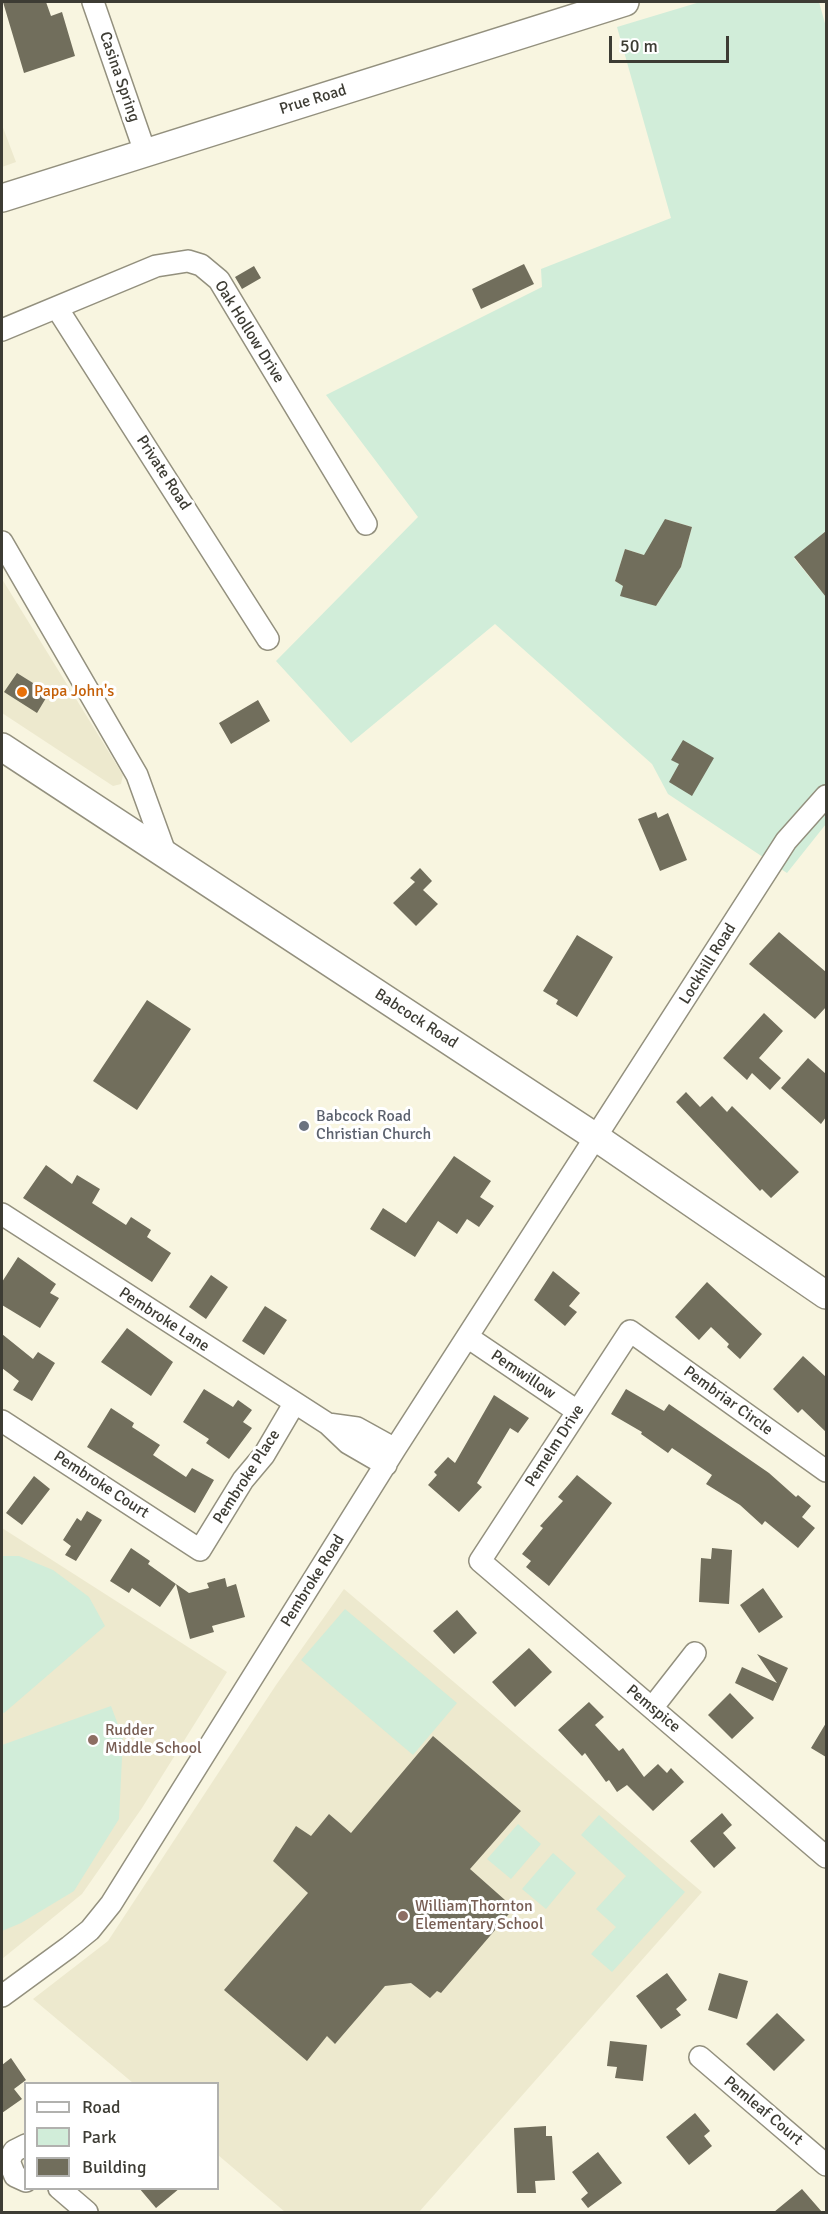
<!DOCTYPE html>
<html>
<head>
<meta charset="utf-8">
<style>
	body { margin:0 }
	#map { position:relative; width:828px; height:2214px; overflow:hidden; background:#f8f5e0; font-family:Signika,sans-serif }
	canvas { display:block }
	.frame { position:absolute; inset:0; border:3px solid #3d3c34; pointer-events:none }
	.legend { position:absolute; left:24px; top:2082px; width:195px; height:108px; box-sizing:border-box; background:#fff; border:2px solid #b1b1ae; margin:0; padding:8px 10px; list-style:none; font-size:18px; color:#3d3c34 }
	.legend li { display:flex; align-items:center; gap:12px; height:30px }
	.legend b { width:30px; border:2px solid #b1b1ae }
	.scale { position:absolute; left:609px; top:36px; width:120px; height:27px; box-sizing:border-box; border:3px solid #3d3c34; border-top:0; padding-left:8px; font-size:18px; line-height:21px; white-space:nowrap; color:#3d3c34; -webkit-text-stroke:4px #fff; paint-order:stroke }
</style>
</head>
<body>
<div id="map">
<canvas width="828" height="2214"></canvas>
<div class="frame"></div>
<ul class="legend">
<li><b style="height:8px;background:#fff"></b>Road</li>
<li><b style="height:16px;background:#d1edd9"></b>Park</li>
<li><b style="height:16px;background:#716e5c"></b>Building</li>
</ul>
<div class="scale">50 m</div>
</div>
<script>
const c = document.querySelector('canvas').getContext('2d');
c.lineJoin = 'round';
function fill(path, color) { c.fillStyle = color; c.fill(path, 'evenodd'); }
const poly = rows => new Path2D(rows.map(r => 'M' + r).join(''));
function strokePath(path, color, width, dash) { c.strokeStyle = color; c.lineWidth = width; c.lineCap = dash ? 'butt' : 'round'; c.setLineDash(dash || []); c.stroke(path); }
function write(font, color, halo, rows, align = 'center') {
  c.font = font + ' Signika,sans-serif'; c.lineWidth = 6; c.setLineDash([]); c.textBaseline = 'middle'; c.strokeStyle = halo; c.fillStyle = color; for (const [text, x, y, turn = 0] of rows) {
    c.save(); c.translate(x, y); c.rotate((+turn || 0) * Math.PI / 180); c.textAlign = isNaN(turn) ? turn : align; if (halo) c.strokeText(text, 0, 0); c.fillText(text, 0, 0); c.restore();
  }
}
const built = poly([
	[2,125,16,162,2,167],
	[2,579,123,775,121,784,113,786,2,713],
	[2,1528,227,1672,142,1808,82,1894,2,1959],
	[344,1589,702,1892,419,2212,285,2212,218,2155,218,2084,133,2083,33,1999,108,1941,276,1685]
]);
const green = poly([
	[700,2,819,2,826,27,826,531,794,558,821,591,826,587,826,824,787,873,668,794,652,764,495,624,351,743,276,661,418,517,326,395,542,287,541,269,671,218,617,27],
	[665,519,692,527,681,567,656,606,615,581,625,549,660,560],
	[2,1556,19,1556,53,1570,89,1597,105,1626,4,1713,2,1712],
	[345,1609,457,1703,413,1755,301,1660],
	[111,1706,123,1738,119,1819,74,1891,21,1923,2,1931,2,1745],
	[599,1815,685,1892,612,1972,591,1954,616,1927,596,1909,626,1876,581,1835],
	[518,1824,541,1844,511,1879,487,1859],
	[553,1853,576,1873,546,1909,522,1889]
]);
const building = poly([
	[3,2,46,2,51,16,62,12,75,56,24,73],
	[524,264,534,284,481,309,472,289],
	[254,266,261,278,242,289,235,277],
	[665,519,692,527,681,567,656,606,620,596,623,586,615,581,625,549,644,555],
	[826,531,826,597,794,557],
	[17,673,41,688,38,693,46,698,37,713,4,692],
	[258,700,270,721,231,744,219,723],
	[683,740,714,758,692,796,669,782,679,764,671,760],
	[656,812,658,818,668,813,687,860,660,871,638,819],
	[420,868,432,881,423,890,438,904,416,926,393,903,415,882,410,878],
	[779,932,826,972,826,1007,815,1019,749,964],
	[577,935,613,957,577,1017,556,1004,558,1000,543,991],
	[147,1000,191,1029,137,1110,93,1081],
	[764,1013,783,1031,759,1058,781,1078,770,1090,752,1073,747,1080,723,1058],
	[808,1058,826,1074,826,1117,821,1124,781,1088],
	[686,1092,700,1107,712,1096,727,1112,732,1106,799,1172,771,1198,762,1189,760,1191,676,1102],
	[454,1156,491,1181,480,1197,494,1206,479,1227,467,1219,457,1234,438,1221,415,1257,370,1229,383,1208,406,1223],
	[46,1165,72,1184,77,1175,100,1189,92,1203,126,1225,131,1217,151,1230,147,1237,171,1253,152,1282,23,1198],
	[18,1257,56,1284,50,1293,59,1298,40,1328,2,1305,2,1282],
	[553,1271,580,1293,569,1306,577,1312,565,1326,534,1300],
	[211,1275,228,1287,206,1319,189,1307],
	[707,1282,762,1334,740,1359,727,1347,729,1344,711,1327,699,1340,675,1317],
	[265,1306,287,1320,264,1355,242,1341],
	[127,1328,173,1362,151,1396,101,1362],
	[2,1334,33,1359,38,1352,55,1363,32,1401,13,1390,19,1381,2,1368],
	[803,1356,826,1377,826,1432,802,1409,798,1413,773,1389],
	[204,1389,233,1407,238,1400,252,1410,243,1422,252,1428,229,1459,206,1443,209,1439,183,1422],
	[626,1389,664,1411,669,1404,769,1473,796,1497,798,1495,811,1506,802,1517,815,1528,798,1548,765,1521,762,1525,740,1505,706,1484,712,1475,672,1448,668,1453,641,1434,642,1432,611,1414],
	[494,1395,529,1418,518,1433,510,1428,477,1483,482,1487,459,1512,428,1485,437,1475,434,1472,448,1457,455,1463],
	[111,1408,134,1423,132,1427,160,1445,153,1455,186,1477,192,1468,214,1480,195,1513,87,1447],
	[577,1475,612,1503,549,1586,526,1567,531,1561,522,1554,543,1528,540,1526,563,1501,558,1497],
	[34,1476,50,1489,22,1525,6,1513],
	[87,1511,102,1520,76,1561,65,1555,71,1546,63,1540,77,1518,81,1521],
	[131,1548,150,1561,148,1564,176,1584,160,1607,132,1588,129,1593,110,1581],
	[712,1548,732,1550,729,1604,699,1602,701,1558,711,1559],
	[225,1578,227,1587,236,1584,245,1617,212,1626,214,1632,190,1639,176,1584,189,1593,209,1588,207,1583],
	[763,1588,783,1617,759,1633,740,1605],
	[457,1610,477,1633,454,1654,433,1631],
	[529,1648,552,1672,515,1707,492,1682],
	[757,1654,788,1668,773,1701,735,1683,742,1667,777,1683],
	[730,1693,754,1718,732,1739,708,1715],
	[589,1702,604,1717,595,1725,619,1751,623,1748,644,1777,658,1764,667,1773,671,1768,684,1782,653,1811,627,1785,617,1792,609,1780,606,1782,585,1753,582,1756,558,1730],
	[826,1723,826,1757,811,1748],
	[433,1736,521,1811,470,1869,514,1908,441,1993,437,1991,430,1998,411,1983,385,1986,335,2044,327,2036,307,2061,224,1990,308,1893,273,1861,296,1826,311,1836,329,1814,351,1833],
	[722,1813,732,1825,723,1833,736,1848,714,1868,690,1841],
	[667,1973,687,2000,676,2009,681,2015,661,2029,636,1996],
	[719,1973,748,1981,737,2019,708,2010],
	[777,2013,805,2040,774,2071,746,2044],
	[610,2041,647,2045,643,2081,615,2078,617,2067,607,2066],
	[11,2058,26,2080,14,2089,22,2099,2,2113,2,2065],
	[695,2113,710,2131,704,2136,712,2146,689,2165,666,2137],
	[546,2126,546,2136,552,2136,555,2180,535,2181,536,2193,517,2193,514,2128],
	[598,2152,622,2183,588,2208,581,2199,588,2193,572,2172],
	[139,2188,180,2188,156,2208],
	[802,2189,822,2212,774,2212]
]);
const minor = poly([
	[93,2,145,152],
	[57,308,268,639],
	[2,330,156,266,188,261,201,265,219,280,366,524],
	[2,542,137,775,166,855],
	[2,1214,328,1424,348,1443,386,1465],
	[469,1338,577,1411],
	[2,1421,200,1550,243,1480,264,1455,294,1404],
	[328,1424,357,1428,395,1449],
	[826,1471,630,1331,480,1561,826,1857],
	[652,1708,695,1653],
	[2,1996,69,1947,90,1930,111,1904,395,1449,786,841,826,796],
	[700,2057,826,2165],
	[26,2145,14,2151,9,2161,15,2176,26,2181],
	[59,2188,87,2212]
]);
const major = poly([
	[2,198,625,2],
	[2,747,597,1138,826,1295]
]);
const markers = [
	[22,692,6,"#e8710a"],
	[304,1126,6,"#6b7280"],
	[93,1740,6,"#8d6e63"],
	[403,1916,6,"#8d6e63"]
];
const streetNames = [
	["Casina Spring",119,77,71],
	["Prue Road",313,100,-17],
	["Oak Hollow Drive",249,332,58],
	["Private Road",163,473,57],
	["Lockhill Road",708,964,-58],
	["Babcock Road",416,1019,33],
	["Pembroke Lane",164,1320,33],
	["Pemwillow",523,1375,34],
	["Pembriar Circle",728,1401,36],
	["Pemelm Drive",555,1446,-57],
	["Pembroke Place",247,1477,-57],
	["Pembroke Court",101,1485,33],
	["Pembroke Road",313,1581,-58],
	["Pemspice",653,1709,40],
	["Pemleaf Court",763,2111,40]
];
const foodNames = [
	["Papa John's",34,692]
];
const worshipNames = [
	["Babcock Road",316,1117],
	["Christian Church",316,1135]
];
const educationNames = [
	["Rudder",105,1731],
	["Middle School",105,1749],
	["William Thornton",415,1907],
	["Elementary School",415,1925]
];
fill(built, '#ede9ce');
fill(green, '#d1edd9');
fill(building, '#716e5c');
strokePath(minor, '#93907e', 24);
strokePath(major, '#93907e', 30);
strokePath(minor, '#fff', 21);
strokePath(major, '#fff', 27);
for (const [x, y, r, color] of markers) { const dot = new Path2D(); dot.arc(x, y, r, 0, 2 * Math.PI); c.fillStyle = color; c.fill(dot); strokePath(dot, '#fff', 2); }
write('16px', '#3d3c34', '#fff', streetNames);
write('16px', '#c56008', '#fff', foodNames, 'left');
write('16px', '#5b616d', '#fff', worshipNames, 'left');
write('16px', '#785e54', '#fff', educationNames, 'left');
</script>
</body>
</html>
